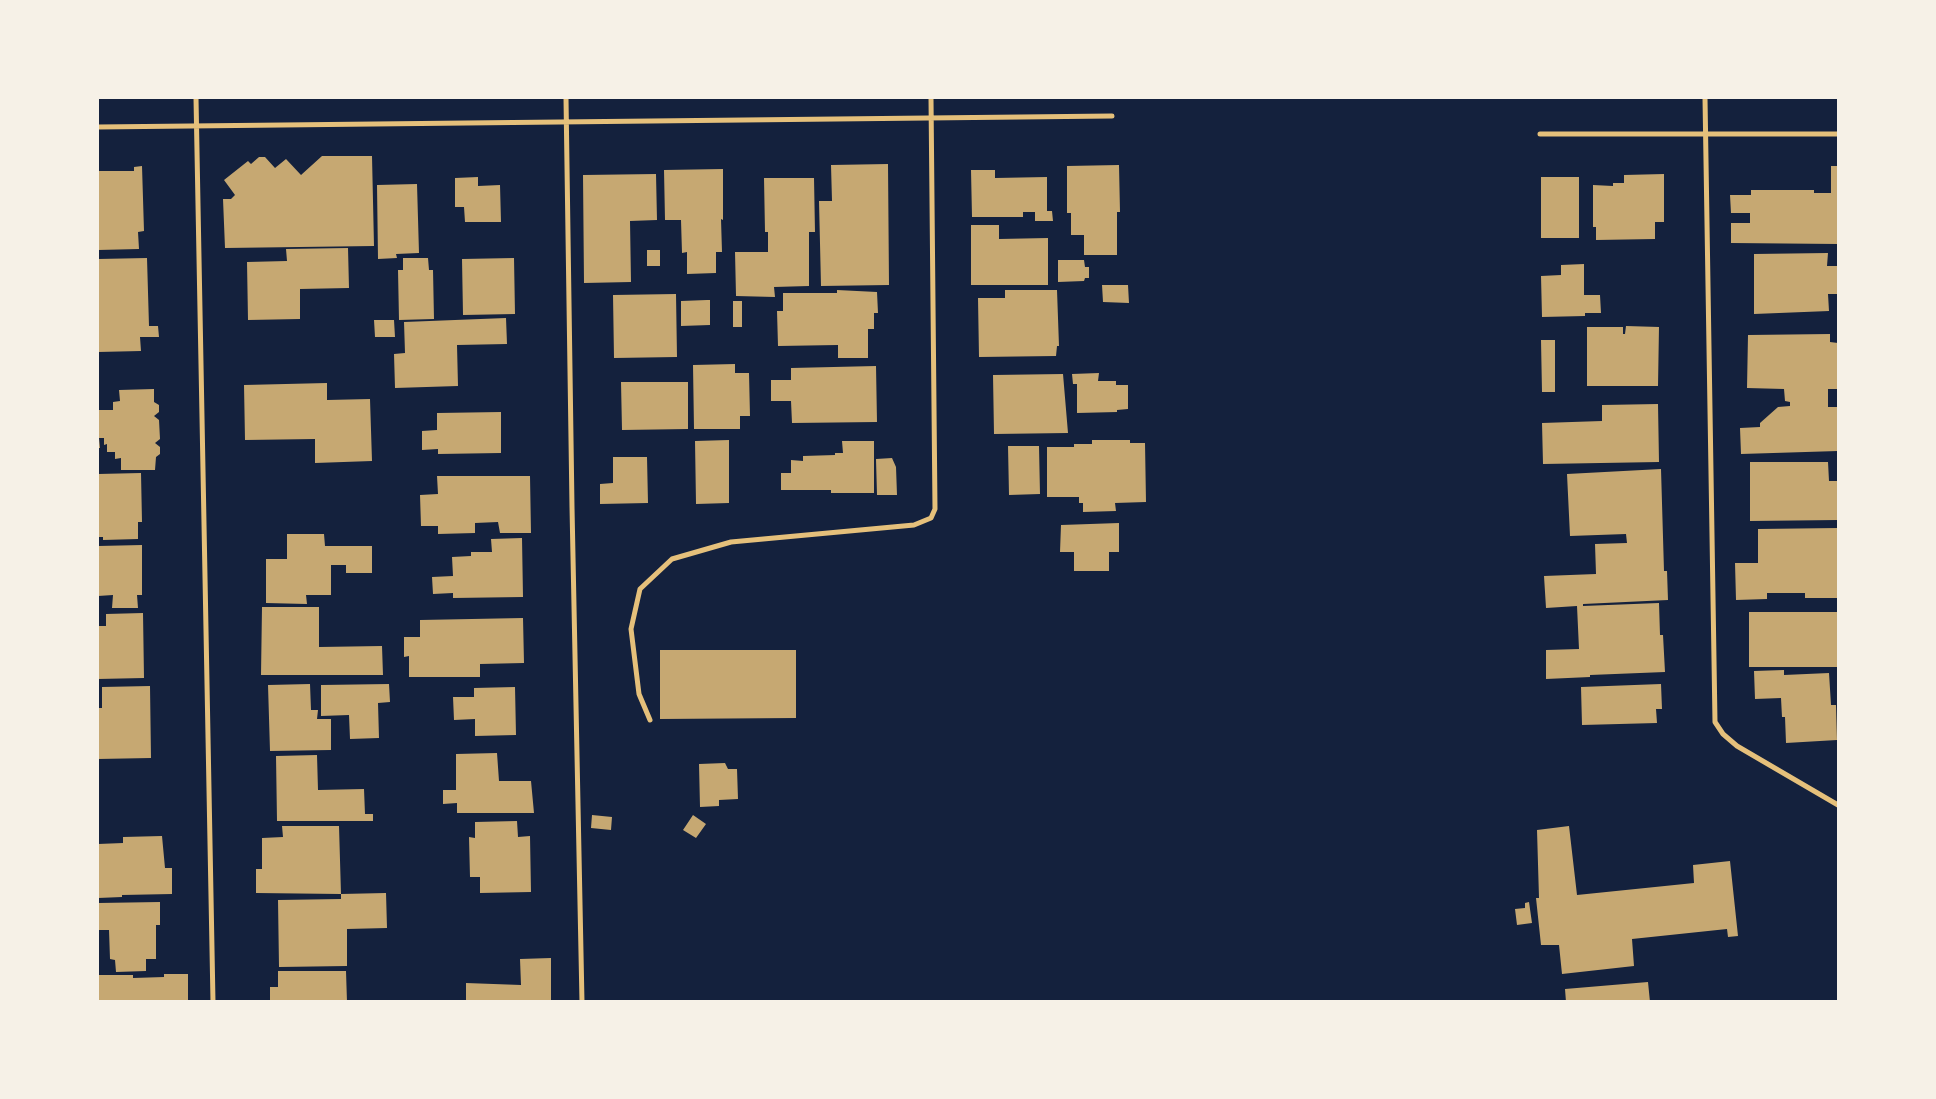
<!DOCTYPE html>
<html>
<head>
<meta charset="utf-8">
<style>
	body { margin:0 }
	#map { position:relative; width:1936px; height:1099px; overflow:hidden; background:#14213d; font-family:Karla,sans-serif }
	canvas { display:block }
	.frame { position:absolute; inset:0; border:99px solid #f6f1e7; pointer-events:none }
</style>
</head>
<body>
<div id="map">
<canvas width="1936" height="1099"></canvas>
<div class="frame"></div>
</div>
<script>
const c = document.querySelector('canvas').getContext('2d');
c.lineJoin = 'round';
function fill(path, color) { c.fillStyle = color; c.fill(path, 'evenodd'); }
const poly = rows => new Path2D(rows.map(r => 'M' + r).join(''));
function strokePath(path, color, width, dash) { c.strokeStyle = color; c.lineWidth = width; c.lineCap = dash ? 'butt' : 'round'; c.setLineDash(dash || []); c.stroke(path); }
const building = poly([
	[322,156,372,156,374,246,225,248,223,199,231,199,235,195,224,180,248,161,251,164,259,157,265,157,275,168,286,159,301,175],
	[888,164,889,285,821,286,819,201,832,201,831,165],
	[1119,165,1120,212,1117,212,1117,255,1084,255,1084,235,1071,235,1071,213,1067,213,1067,166],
	[142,166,144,231,138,232,139,249,98,250,98,171,134,171,134,167],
	[1831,166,1838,166,1838,244,1731,243,1731,223,1750,223,1750,213,1731,213,1730,195,1751,195,1751,190,1814,190,1814,193,1831,193],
	[723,169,723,220,721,219,722,252,716,252,716,273,687,274,687,252,682,253,681,220,665,220,664,170],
	[971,170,995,170,995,178,1047,177,1047,211,1052,211,1053,221,1035,221,1035,212,1023,212,1023,217,972,217],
	[656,174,657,220,630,221,631,282,584,283,583,175],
	[1664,174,1664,222,1655,222,1655,239,1596,240,1596,227,1593,227,1593,185,1613,186,1613,183,1624,183,1624,175],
	[478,177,478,186,500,185,501,222,465,222,464,207,455,207,455,178],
	[1541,177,1579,177,1579,238,1541,238],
	[764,178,814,178,815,232,809,232,809,286,774,287,775,297,736,296,735,252,768,252,768,232,765,232],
	[417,184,419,253,396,254,397,258,378,259,377,185],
	[971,225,999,225,999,239,1048,238,1048,285,971,285],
	[348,248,349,288,300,289,300,319,248,320,247,262,287,261,286,249],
	[647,250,660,250,660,266,647,266],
	[1828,253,1827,266,1838,266,1838,294,1828,294,1829,311,1754,314,1754,254],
	[147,258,149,326,158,326,159,337,140,337,141,351,98,352,98,259],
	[403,258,428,258,429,270,433,270,434,319,399,320,398,270,403,270],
	[514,258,515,314,463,315,462,259],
	[1058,260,1084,260,1085,267,1089,267,1089,278,1085,278,1084,281,1058,282],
	[1584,264,1584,295,1600,295,1601,313,1585,313,1585,316,1542,317,1541,276,1561,275,1561,265],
	[1102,285,1128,285,1129,303,1103,302],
	[837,290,877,292,878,313,874,313,874,329,868,329,868,358,838,358,838,345,778,346,777,311,783,311,783,293,837,293],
	[1005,290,1057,290,1059,346,1057,346,1056,356,979,357,978,298,1005,298],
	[676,294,677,357,614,358,613,295],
	[707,300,710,300,710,325,681,326,681,301],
	[733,301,742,301,742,327,733,327],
	[506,318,507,344,457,345,458,386,395,388,394,354,405,353,404,322],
	[374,320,394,320,395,337,375,337],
	[1626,326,1659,327,1658,386,1587,386,1587,327,1623,327,1623,334,1625,334],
	[1830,334,1830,342,1838,343,1838,389,1828,389,1828,407,1838,407,1838,451,1741,454,1740,428,1760,427,1760,423,1778,407,1790,406,1790,402,1785,401,1784,389,1747,388,1748,335],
	[1541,340,1555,340,1555,392,1542,392],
	[735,364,735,373,749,373,750,416,740,416,740,429,694,429,693,365],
	[876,366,877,422,792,423,791,401,771,401,771,380,791,380,791,368],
	[1099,373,1098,381,1116,381,1116,385,1128,385,1128,409,1117,410,1117,412,1077,413,1077,384,1073,384,1072,374],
	[1063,374,1068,433,994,434,993,375],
	[621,382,688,382,688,429,622,430],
	[327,383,327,400,370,399,372,461,315,463,315,439,245,440,244,385],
	[154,389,154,402,159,405,159,412,154,416,159,420,160,439,155,443,160,447,160,454,156,457,155,470,121,470,121,458,115,459,115,452,107,452,107,444,104,445,104,438,99,438,100,448,98,448,98,410,113,410,113,402,120,401,119,390],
	[1658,404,1659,462,1543,464,1542,423,1602,421,1602,405],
	[501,412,501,453,438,454,438,449,422,450,422,431,437,430,437,413],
	[729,440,729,503,696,504,695,441],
	[1092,440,1130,440,1130,443,1145,443,1146,502,1115,503,1116,511,1083,512,1083,503,1079,503,1079,497,1047,497,1047,447,1074,447,1074,444,1092,444],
	[842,441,874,441,874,493,831,493,831,490,781,490,781,473,791,473,791,460,803,461,803,456,835,455,835,453,843,453],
	[1008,446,1039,446,1040,494,1009,495],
	[613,457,647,457,648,503,600,504,600,484,613,483],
	[892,458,896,467,897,495,877,495,876,459],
	[1750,462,1828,462,1829,481,1838,481,1838,520,1750,521],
	[1661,469,1664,571,1667,571,1668,600,1583,604,1583,606,1659,603,1660,635,1663,635,1665,672,1590,675,1590,677,1546,679,1546,650,1579,649,1577,606,1546,608,1544,576,1596,574,1595,544,1627,543,1626,534,1570,536,1567,474],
	[141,473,142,522,138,522,138,539,103,540,103,537,98,537,98,474],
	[437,476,530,476,531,533,500,533,498,522,475,523,475,533,438,534,438,526,421,526,420,495,438,494],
	[1119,523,1119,552,1109,552,1109,571,1074,571,1074,552,1060,552,1061,525],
	[1838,528,1838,598,1805,598,1805,593,1767,593,1767,599,1736,600,1735,563,1758,563,1758,529],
	[287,534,324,534,325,546,372,546,372,573,346,573,346,565,331,565,331,595,306,595,307,604,266,603,266,559,287,559],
	[522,538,523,597,453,598,453,593,433,594,432,577,453,576,452,557,471,556,471,552,492,552,491,539],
	[142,545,142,595,137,595,138,608,112,608,113,595,98,596,98,546],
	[262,607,319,607,319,647,382,646,383,675,261,675],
	[1749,612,1838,612,1838,667,1749,667],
	[143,613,144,678,98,679,98,626,106,626,106,614],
	[523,618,524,663,480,664,480,677,409,677,409,656,404,657,404,637,420,637,420,620],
	[660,650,796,650,796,718,660,719],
	[1784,670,1784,675,1829,673,1831,705,1836,705,1837,740,1786,743,1785,717,1782,717,1781,698,1755,699,1754,671],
	[310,684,311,710,318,710,317,719,331,719,331,750,270,751,268,685],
	[389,684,390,702,378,703,379,738,350,739,349,715,321,716,321,685],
	[1661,684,1662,709,1656,709,1657,723,1582,725,1581,687],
	[150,686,151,758,98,759,98,708,102,708,102,687],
	[515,687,516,735,475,736,475,719,454,720,453,697,474,697,474,688],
	[497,753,499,781,531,781,534,813,457,813,457,803,443,804,443,790,456,790,456,754],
	[317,755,318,790,364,789,365,814,373,814,373,821,277,821,276,756],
	[725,763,728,769,737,769,738,799,719,800,719,806,700,807,699,764],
	[592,815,612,817,611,830,591,828],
	[693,815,706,824,696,838,683,830],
	[517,821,518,837,530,836,531,892,480,893,480,877,470,877,469,837,475,838,475,822],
	[282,826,339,826,341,894,256,893,256,869,262,869,262,838,283,837],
	[1569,826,1577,895,1694,883,1693,865,1730,861,1738,936,1728,937,1727,929,1632,939,1634,966,1562,974,1559,945,1541,945,1536,898,1539,898,1537,830],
	[162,836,165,868,172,868,172,894,122,895,122,897,98,898,98,844,123,843,123,837],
	[386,893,387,928,347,929,347,966,279,967,278,900,341,899,341,894],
	[160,902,160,925,156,925,156,959,146,959,146,971,116,972,115,960,110,959,109,930,98,930,98,903],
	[1529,902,1532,923,1517,925,1515,909,1525,908,1525,903],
	[551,958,551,1002,466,1002,466,983,521,985,520,959],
	[278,971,346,971,347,1002,270,1002,270,987,278,987],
	[164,974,188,974,188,1002,98,1002,98,975,133,975,133,978,164,977],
	[1648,982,1650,1002,1566,1002,1565,989]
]);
const minor = poly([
	[196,98,213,1002],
	[566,98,572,507,582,1002],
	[1705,98,1715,722,1723,734,1737,746,1838,805],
	[98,127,1112,116],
	[1540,134,1838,134],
	[650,720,639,694,631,629,640,589,672,559,731,542,914,525,931,518,935,509,931,98]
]);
fill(building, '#c6a872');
strokePath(minor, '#e5c07b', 5);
</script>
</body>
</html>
